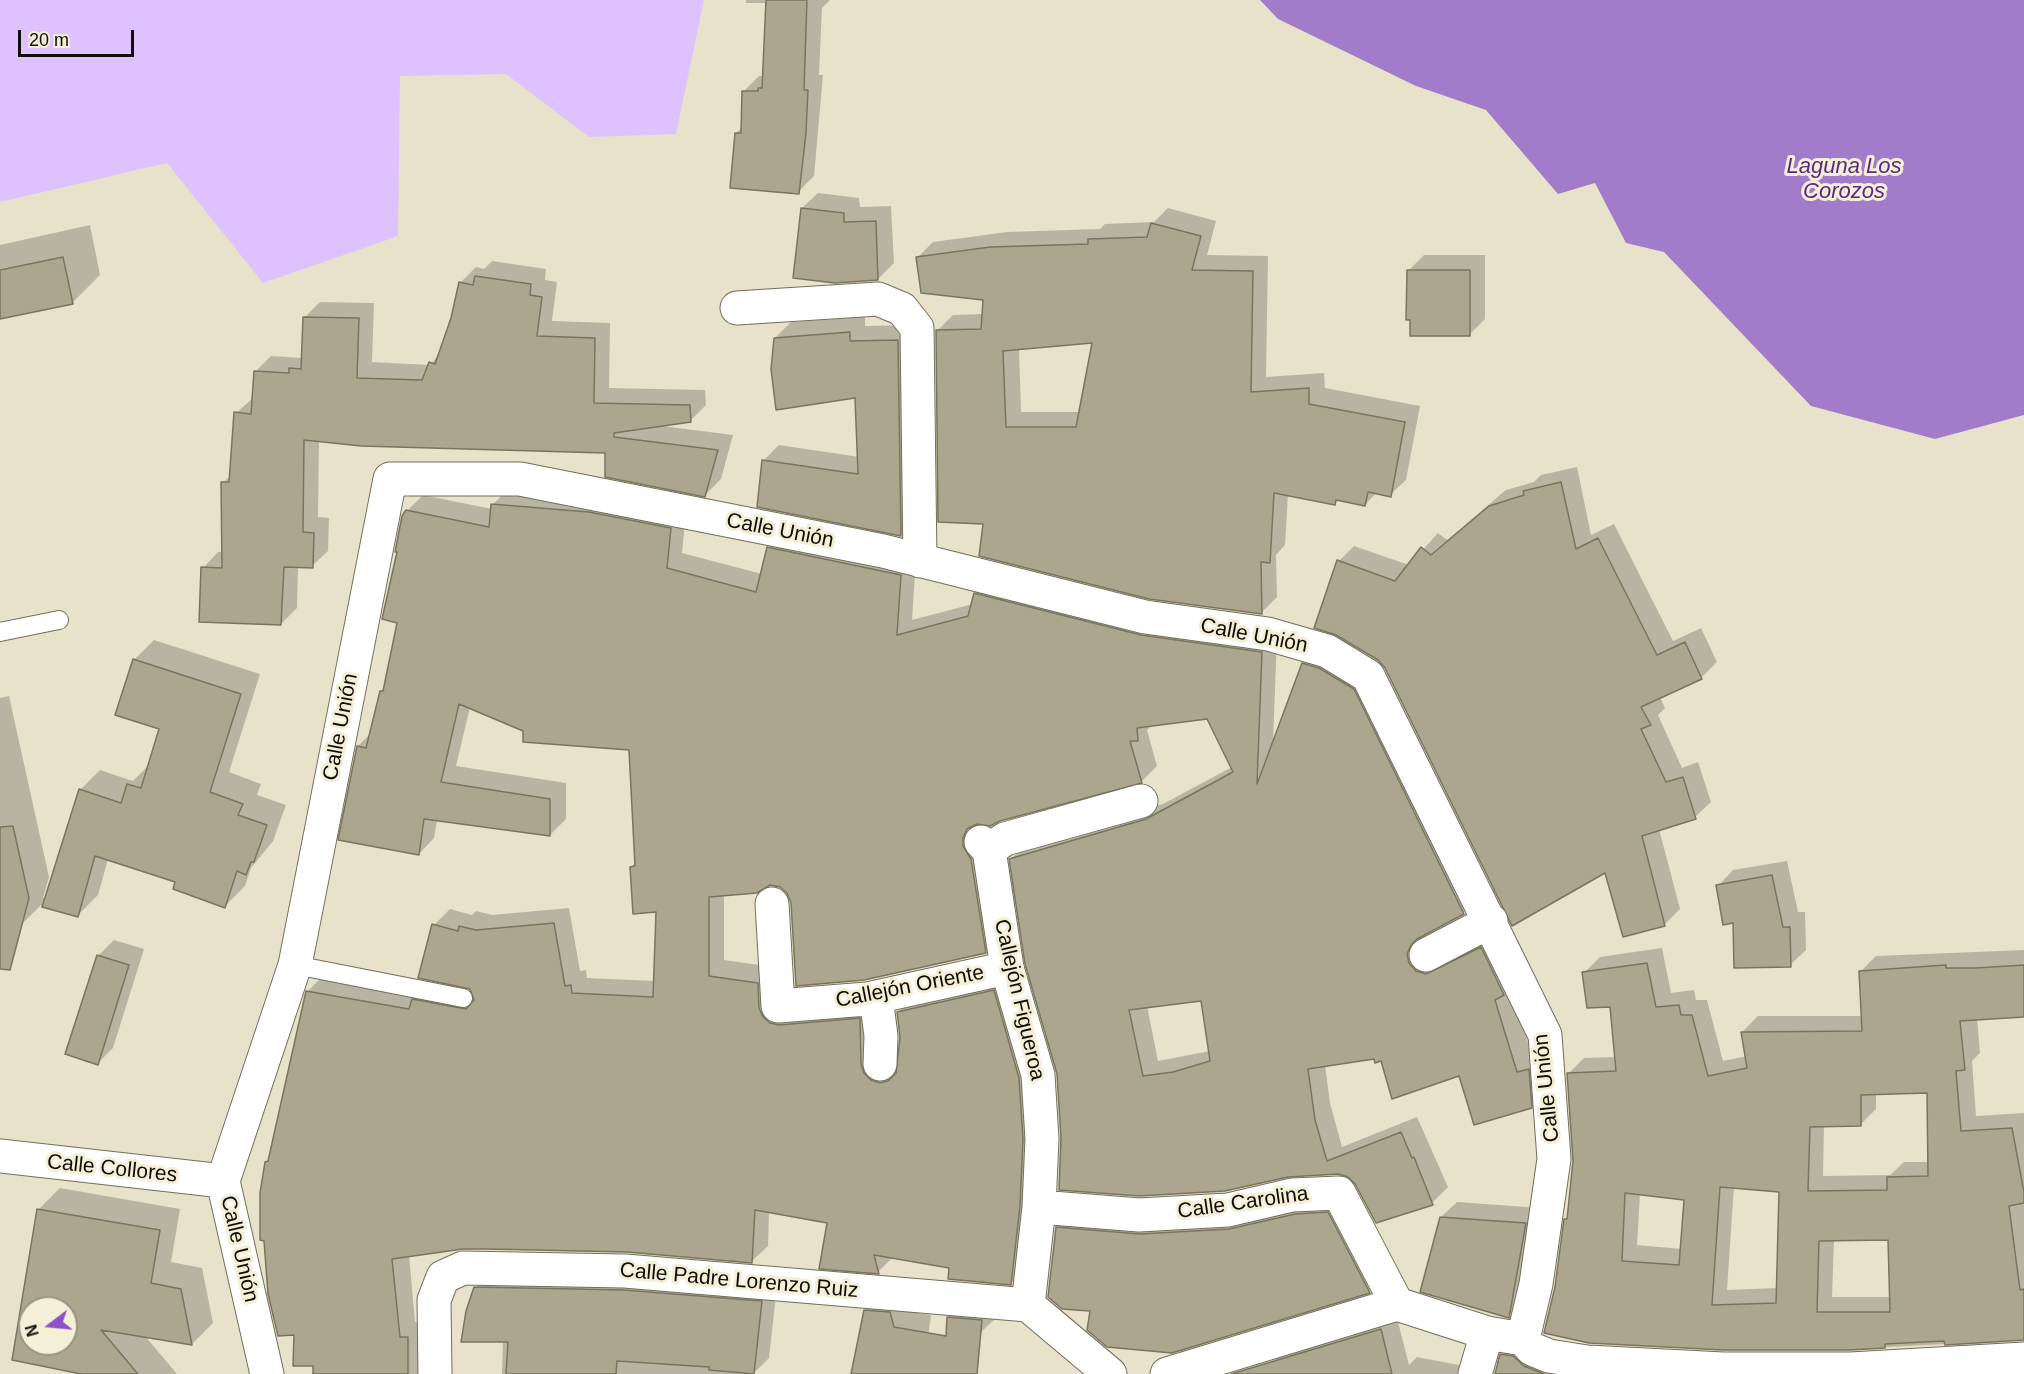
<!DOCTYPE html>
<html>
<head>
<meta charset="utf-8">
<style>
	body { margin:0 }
	#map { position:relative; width:2024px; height:1374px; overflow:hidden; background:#e8e2ca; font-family:Helvetica,sans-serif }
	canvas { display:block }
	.north { position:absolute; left:18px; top:1296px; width:60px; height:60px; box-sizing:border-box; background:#f5efd7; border:2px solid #999583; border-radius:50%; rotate:254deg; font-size:16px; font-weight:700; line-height:24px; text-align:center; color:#0f0d06 }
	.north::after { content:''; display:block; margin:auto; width:21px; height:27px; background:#8f51c7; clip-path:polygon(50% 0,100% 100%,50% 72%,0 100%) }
	.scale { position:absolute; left:18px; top:30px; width:116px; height:27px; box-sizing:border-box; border:3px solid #0f0d06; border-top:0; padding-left:8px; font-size:18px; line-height:21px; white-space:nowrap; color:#0f0d06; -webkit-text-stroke:4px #f5efd7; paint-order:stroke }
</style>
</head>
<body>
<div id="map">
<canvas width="2024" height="1374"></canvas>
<div class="north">N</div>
<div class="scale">20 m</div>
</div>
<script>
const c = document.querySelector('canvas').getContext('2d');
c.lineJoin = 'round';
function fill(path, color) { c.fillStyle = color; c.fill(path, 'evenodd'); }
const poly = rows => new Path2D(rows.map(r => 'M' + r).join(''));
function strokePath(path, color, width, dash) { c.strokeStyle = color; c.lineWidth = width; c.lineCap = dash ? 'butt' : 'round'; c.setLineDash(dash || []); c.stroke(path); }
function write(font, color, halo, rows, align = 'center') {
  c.font = font + ' Helvetica,sans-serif'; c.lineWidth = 6; c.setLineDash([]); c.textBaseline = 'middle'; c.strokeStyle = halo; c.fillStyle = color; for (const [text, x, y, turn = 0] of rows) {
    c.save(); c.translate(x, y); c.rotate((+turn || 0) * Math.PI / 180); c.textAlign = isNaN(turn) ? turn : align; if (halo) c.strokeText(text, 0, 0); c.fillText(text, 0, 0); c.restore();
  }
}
const green = poly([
	[0,0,704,0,676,134,589,137,506,74,400,76,398,236,263,283,167,163,0,202]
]);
const water = poly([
	[1260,0,2024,0,2024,415,1935,439,1811,406,1664,252,1626,243,1595,183,1558,194,1486,110,1416,86,1278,19]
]);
const shadow = poly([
	[746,0,830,0,822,8,819,75,823,75,814,176,798,192,736,133,743,127,744,91,759,76,764,76,767,3,746,3],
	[818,193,859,198,860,207,891,206,894,263,878,279,802,208],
	[1168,208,1216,221,1207,255,1268,256,1266,377,1324,373,1325,388,1420,406,1406,480,1390,495,1377,492,1365,505,1338,499,1334,503,1288,494,1285,545,1276,555,1277,597,1261,613,985,523,937,331,953,315,984,314,984,299,917,258,933,242,1007,232,1100,229,1105,224,1154,222],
	[1094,341,1080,412,1021,412,1019,348],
	[90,225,100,275,72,303,0,317,0,245],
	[1424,255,1485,255,1485,319,1469,335,1408,271],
	[492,261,546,269,545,280,557,282,552,321,610,323,609,388,705,390,706,405,690,421,662,426,733,435,721,479,705,495,607,452,319,440,318,517,329,518,328,551,312,566,298,566,297,608,281,624,203,568,218,552,223,552,223,483,231,475,236,413,253,398,256,371,271,356,302,358,305,317,320,302,374,303,372,362,430,365,441,352,453,318,460,283,476,267,484,269],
	[865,317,865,326,914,325,916,519,900,535,763,461,779,445,859,457,856,397,775,338,791,322],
	[1577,467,1591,535,1614,524,1673,641,1701,628,1717,662,1701,678,1660,697,1665,708,1658,715,1682,768,1698,762,1711,802,1695,817,1659,829,1680,909,1664,925,1606,871,1339,561,1354,546,1409,565,1438,533,1447,540,1506,490,1534,482,1541,475],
	[509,489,686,513,682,553,762,574,768,548,784,532,916,559,912,620,973,604,975,594,991,578,1277,637,1273,742,1303,664,1319,648,1336,653,1479,897,1463,913,1424,933,1425,947,1497,933,1532,1057,1547,1091,1531,1107,1460,1075,1375,1058,1325,1065,1330,1103,1342,1147,1417,1117,1448,1187,1432,1203,1356,1183,1349,1175,1062,1138,1058,1073,1011,859,1027,843,1163,804,1232,767,1208,717,1153,724,1147,730,1157,766,1142,781,999,820,978,823,1001,936,985,952,792,903,789,892,781,886,770,884,724,895,724,960,773,967,775,991,875,1003,887,1065,898,1067,901,1037,898,1012,914,996,1010,975,1035,1062,1027,1267,1011,1283,950,1266,893,1257,878,1272,829,1221,769,1211,768,1246,752,1261,627,1251,463,1248,409,1255,415,1322,423,1322,423,1374,314,1374,314,1364,295,1333,266,1163,270,1159,307,992,323,976,429,984,473,992,434,925,450,909,472,915,476,911,492,915,569,908,580,971,586,970,587,978,655,981,657,911,631,867,636,862,631,748,525,730,470,707,456,766,566,783,566,819,550,835,437,820,434,838,419,854,358,746,371,733,381,691,386,687,399,622,407,511,423,495,492,509,493,504],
	[1202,1000,1210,1051,1158,1061,1147,1006],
	[154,640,260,674,229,772,261,784,257,795,286,805,273,841,251,868,245,886,225,906,177,881,108,859,98,895,78,915,41,905,21,925,0,919,0,698,9,696,49,877,43,898,46,898,80,790,100,770,133,781,149,765,161,728,134,660],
	[1787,861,1798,912,1805,912,1806,950,1790,965,1735,921,1718,886,1733,870],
	[114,940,144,949,113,1048,97,1064,98,956],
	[1662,948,1671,993,1694,990,1696,1000,1707,1000,1723,1061,1747,1056,1742,1032,1758,1016,1863,1016,1861,971,1876,956,2024,950,2024,1014,1977,1018,1980,1053,1972,1061,1976,1116,2024,1113,2024,1340,1850,1349,1556,1287,1566,1219,1569,1216,1574,1161,1568,1074,1584,1058,1616,1057,1611,1006,1584,973,1600,957],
	[1928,1092,1929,1162,1904,1162,1890,1175,1823,1176,1824,1125,1861,1124,1876,1109,1876,1093],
	[1734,1186,1780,1191,1778,1288,1727,1290],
	[1640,1193,1686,1198,1682,1249,1637,1245],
	[1890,1238,1891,1297,1832,1297,1834,1240],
	[60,1188,180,1209,171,1262,202,1268,213,1323,192,1344,145,1336,177,1374,89,1374,14,1359,38,1210],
	[30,1308,66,1308,66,1344,30,1344],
	[1344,1197,1385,1276,1369,1291,1092,1309,1057,1228,1073,1212],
	[1457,1202,1541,1208,1524,1300,1508,1316,1441,1217],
	[491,1272,777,1286,769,1358,753,1374,502,1374,503,1341,475,1288],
	[881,1295,905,1297,910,1312,931,1315,926,1352,952,1374,852,1374,865,1311],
	[964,1302,996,1318,980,1333,948,1318],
	[1396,1314,1409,1365,1417,1357,1475,1368,1482,1374,1233,1374,1282,1362,1274,1361,1288,1347],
	[1517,1339,1574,1374,1496,1374,1502,1355]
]);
const building = poly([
	[766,0,807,0,804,90,808,90,806,133,799,194,730,188,735,133,741,133,742,91,758,91,758,88,762,88,766,0],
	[801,208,844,213,844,222,876,221,878,280,835,283,793,278,801,208],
	[1151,223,1201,236,1192,270,1253,271,1251,392,1309,388,1309,404,1405,422,1391,497,1368,492,1365,506,1336,500,1335,505,1274,493,1270,563,1261,562,1262,614,1149,599,979,556,983,524,938,522,936,330,981,329,983,300,921,293,916,257,990,247,1088,244,1088,239,1147,237,1151,223],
	[1092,343,1076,427,1006,427,1003,351,1092,343],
	[63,257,73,304,0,319,0,270,63,257],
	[1407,270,1470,270,1470,336,1410,336,1410,320,1406,320,1407,270],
	[475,276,531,284,530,295,542,297,537,336,595,338,594,403,690,405,691,422,614,433,614,437,718,450,705,497,605,477,605,453,361,446,304,440,303,532,314,533,313,568,284,567,281,625,199,622,201,567,222,568,221,482,229,482,234,412,251,414,254,371,289,373,289,368,301,369,303,317,359,318,357,378,422,380,429,362,435,364,451,318,459,282,473,285,475,276],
	[850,332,850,341,898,340,901,536,757,507,762,460,858,474,855,398,776,410,771,369,774,338,850,332],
	[1561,482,1576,549,1598,538,1657,655,1685,642,1702,679,1641,707,1651,725,1641,729,1666,782,1683,777,1696,819,1642,836,1665,926,1623,937,1605,873,1512,926,1385,668,1378,660,1336,635,1314,628,1337,560,1395,581,1421,547,1431,555,1489,506,1524,495,1523,491,1561,482],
	[491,504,589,512,671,528,667,568,756,592,767,547,901,575,897,635,968,616,974,593,1141,635,1262,652,1257,784,1302,663,1319,668,1354,689,1464,914,1417,939,1411,945,1407,954,1409,963,1416,971,1426,974,1481,947,1504,995,1495,1000,1517,1072,1529,1069,1532,1108,1474,1125,1459,1076,1392,1099,1381,1061,1375,1063,1374,1059,1308,1069,1315,1120,1327,1161,1401,1132,1412,1158,1414,1157,1433,1205,1376,1223,1355,1184,1348,1177,1338,1174,1288,1177,1225,1191,1139,1196,1059,1190,1061,1138,1057,1074,1025,964,1009,859,1146,819,1233,772,1207,719,1137,728,1138,741,1130,741,1142,783,1000,821,990,826,977,824,967,829,963,838,963,846,971,859,986,953,864,980,796,986,791,903,787,893,780,887,770,885,757,893,709,897,709,976,758,983,759,1008,763,1017,770,1023,779,1025,860,1018,861,1064,864,1073,871,1080,880,1083,888,1081,896,1073,900,1037,897,1012,994,990,1019,1078,1023,1139,1020,1206,1011,1285,948,1279,949,1268,874,1255,879,1274,819,1269,827,1223,755,1210,752,1263,627,1252,486,1249,463,1249,392,1259,400,1337,408,1337,408,1374,313,1374,313,1366,293,1366,294,1335,278,1336,268,1294,264,1241,260,1240,260,1193,265,1162,268,1161,306,991,409,1009,412,999,466,1009,474,1000,470,989,418,978,432,924,458,931,459,926,476,930,554,923,565,986,571,985,572,993,653,997,656,912,633,914,630,867,635,866,629,750,523,742,523,731,459,704,441,782,550,799,550,836,424,819,419,855,338,840,357,746,366,748,380,691,383,691,397,623,382,619,397,552,395,552,402,516,406,510,489,527,491,504],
	[1201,1001,1210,1061,1173,1072,1143,1076,1129,1010,1201,1001],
	[133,659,241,694,210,792,243,804,238,815,267,825,254,862,251,862,246,875,237,871,225,908,173,889,175,882,95,856,78,917,42,907,79,789,121,803,127,784,141,788,159,729,115,715,133,659],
	[13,826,29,898,10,970,0,969,0,827,13,826],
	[1772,875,1783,927,1790,927,1791,967,1734,968,1733,923,1723,925,1716,885,1772,875],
	[97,955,129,965,98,1065,65,1054,97,955],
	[1647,963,1656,1007,1679,1005,1681,1015,1692,1015,1708,1076,1747,1068,1741,1032,1862,1031,1859,971,1946,965,1946,968,1976,968,2024,965,2024,1017,1960,1021,1965,1070,1956,1071,1961,1131,2012,1128,2024,1192,2024,1203,2009,1206,2020,1290,2024,1289,2024,1340,1945,1345,1944,1341,1885,1344,1885,1348,1850,1350,1723,1350,1589,1343,1544,1333,1555,1287,1564,1219,1567,1219,1573,1161,1567,1073,1616,1071,1610,1007,1587,1008,1582,972,1647,963],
	[1927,1093,1928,1176,1887,1177,1887,1190,1808,1191,1810,1127,1861,1126,1861,1095,1927,1093],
	[1720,1187,1779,1192,1776,1303,1712,1305,1720,1187],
	[1625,1193,1684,1200,1679,1265,1622,1261,1625,1193],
	[1888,1240,1890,1312,1817,1312,1819,1241,1888,1240],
	[37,1209,160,1230,151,1283,181,1289,192,1345,101,1330,138,1374,81,1374,12,1360,37,1209],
	[30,1308,66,1308,66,1344,30,1344,30,1308],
	[1328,1212,1370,1293,1172,1353,1107,1347,1087,1330,1090,1311,1062,1309,1048,1297,1056,1227,1140,1234,1229,1229,1295,1214,1328,1212],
	[1440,1217,1526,1223,1509,1318,1420,1292,1440,1217],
	[474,1287,624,1290,762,1301,754,1374,709,1370,709,1367,617,1361,616,1374,506,1374,508,1342,461,1342,466,1311,474,1287],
	[864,1310,890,1312,894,1327,946,1336,947,1317,982,1320,977,1374,851,1374,864,1310],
	[1381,1329,1392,1374,1231,1374,1381,1329],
	[1500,1354,1513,1356,1524,1366,1544,1374,1495,1374,1500,1354]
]);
const lane = poly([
	[0,632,59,620],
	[295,965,463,998]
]);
const street = poly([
	[737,308,878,299,902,309,917,328,920,561],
	[981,842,989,850,1007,968,1038,1075,1042,1139,1039,1207,1028,1305],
	[989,850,1005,839,1141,801],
	[772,904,778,1006,867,999,1007,968],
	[1426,955,1491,921],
	[876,997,881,1036,880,1064],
	[0,1156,223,1181],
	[1039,1207,1139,1215,1228,1210,1292,1195,1339,1193,1397,1304],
	[267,1374,223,1181,295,965,390,479,520,479,883,551,1145,617,1268,634,1327,651,1368,676,1545,1035,1554,1159,1536,1284,1523,1339],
	[435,1374,434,1300,443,1277,463,1268,625,1271,1028,1305,1110,1374],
	[1167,1374,1397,1304,1487,1333,1523,1339,1532,1349,1549,1356,1587,1362,1723,1369,1851,1369,2024,1359],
	[1475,1374,1487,1333]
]);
const streetNames = [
	["Calle Unión",780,531,11],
	["Calle Unión",1254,636,11],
	["Calle Unión",341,727,-79],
	["Callejón Oriente",910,987,-11],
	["Callejón Figueroa",1019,1000,77],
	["Calle Unión",1547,1088,-96],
	["Calle Collores",112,1169,6],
	["Calle Carolina",1243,1203,-8],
	["Calle Unión",239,1249,77],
	["Calle Padre Lorenzo Ruiz",739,1281,5]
];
const waterNames = [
	["Laguna Los",1844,167],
	["Corozos",1844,192]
];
fill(green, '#dec1ff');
fill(water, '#a27cca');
fill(shadow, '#0003');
fill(building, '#aca68f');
strokePath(building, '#79745e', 1.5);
strokePath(lane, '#736e58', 20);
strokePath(street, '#736e58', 35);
strokePath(lane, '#fff', 18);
strokePath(street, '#fff', 33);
write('21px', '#0f0d06', '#f5efd7', streetNames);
write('italic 22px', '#5b2985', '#f5efd7', waterNames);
</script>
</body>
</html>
